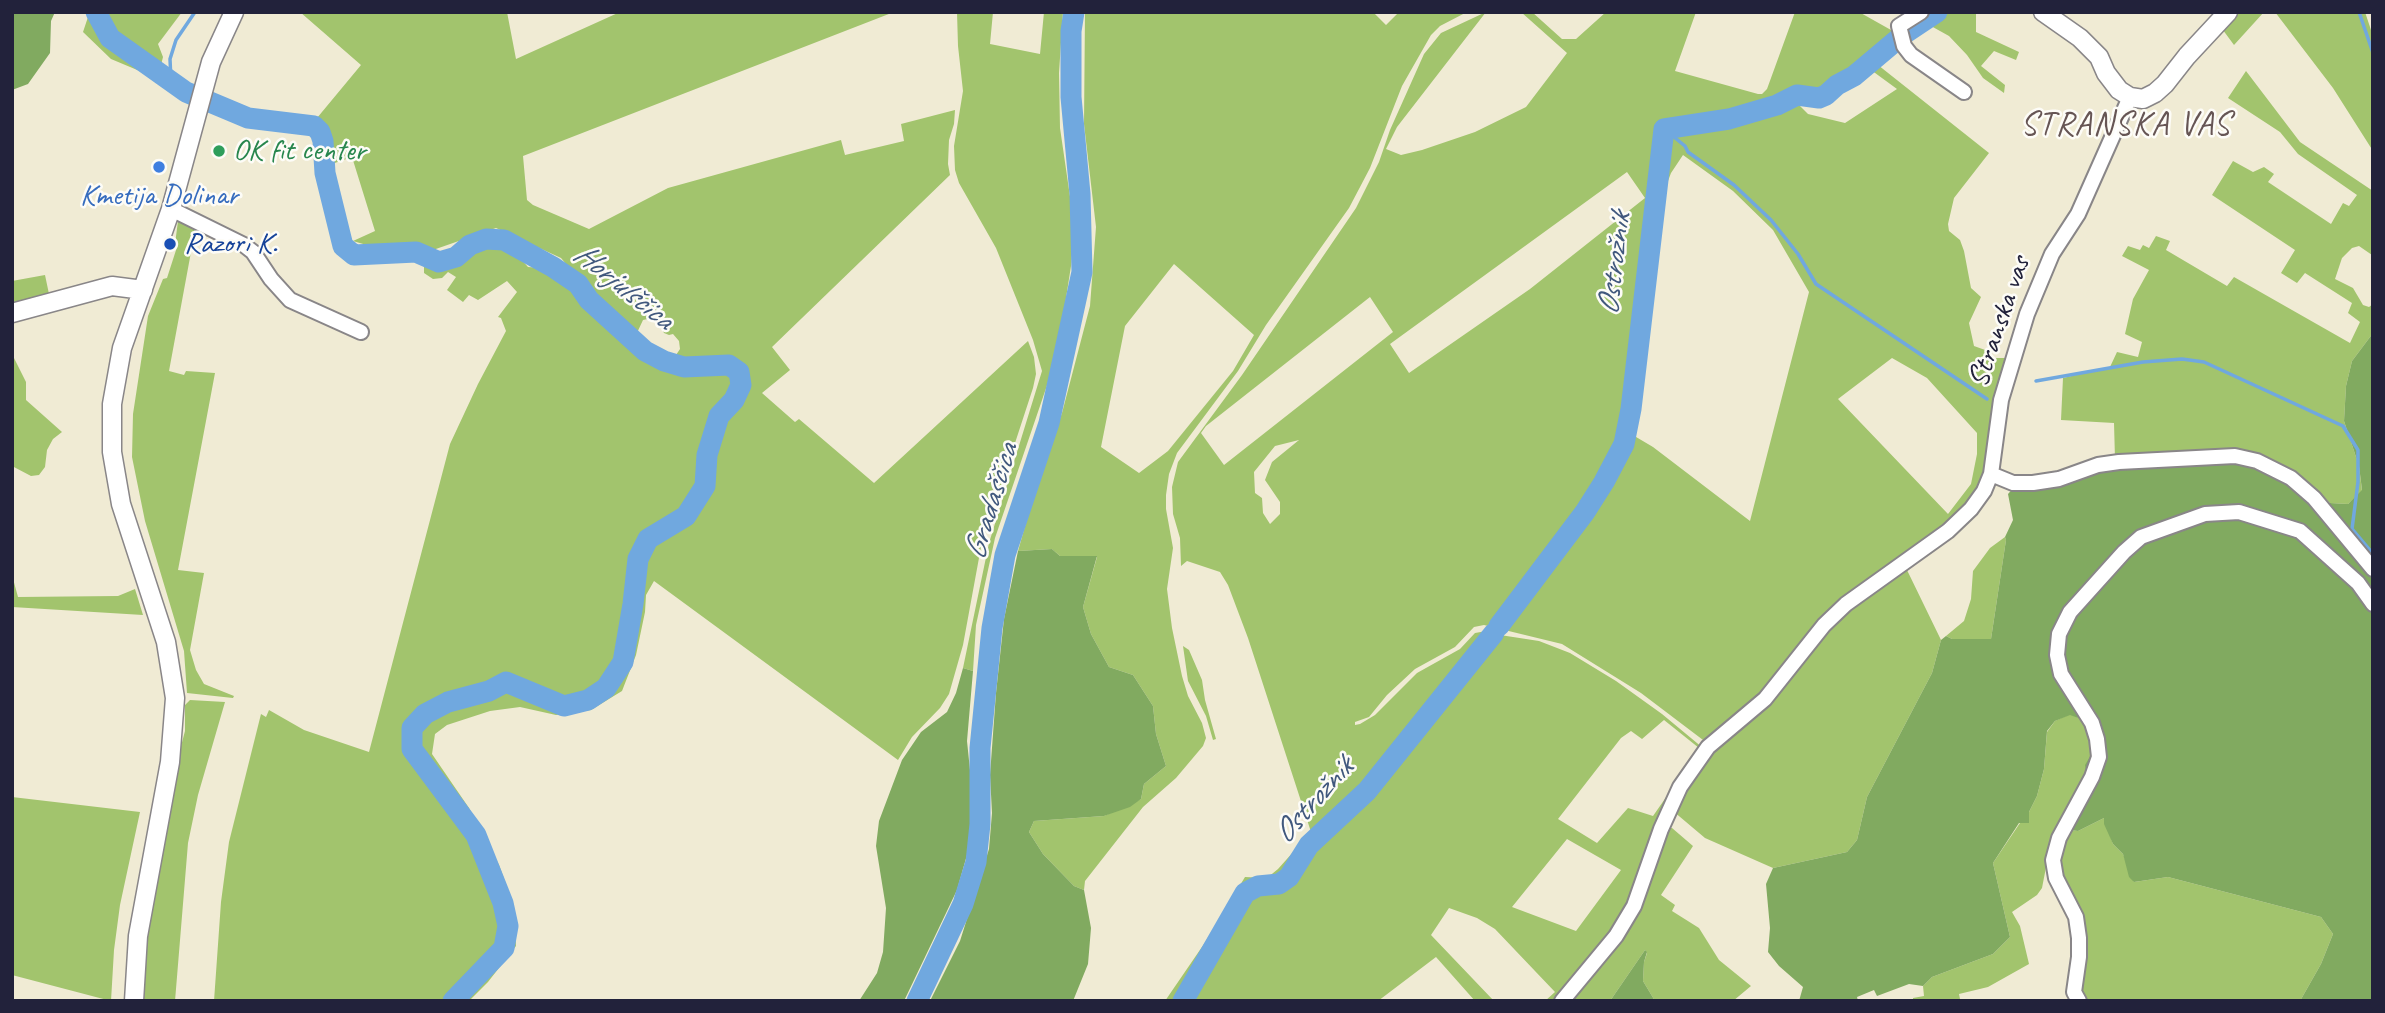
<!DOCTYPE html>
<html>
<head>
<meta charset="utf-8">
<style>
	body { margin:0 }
	#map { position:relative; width:2385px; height:1013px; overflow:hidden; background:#f0ebd4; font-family:Caveat,sans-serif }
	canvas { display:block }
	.frame { position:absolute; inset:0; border:14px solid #22223b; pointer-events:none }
</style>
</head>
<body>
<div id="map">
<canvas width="2385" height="1013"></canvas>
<div class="frame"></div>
</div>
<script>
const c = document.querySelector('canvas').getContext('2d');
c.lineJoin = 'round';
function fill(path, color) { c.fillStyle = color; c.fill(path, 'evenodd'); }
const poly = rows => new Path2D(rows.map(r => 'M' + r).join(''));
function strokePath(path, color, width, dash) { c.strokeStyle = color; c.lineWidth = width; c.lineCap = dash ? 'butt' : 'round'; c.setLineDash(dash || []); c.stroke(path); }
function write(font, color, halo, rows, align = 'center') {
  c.font = font + ' Caveat,sans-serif'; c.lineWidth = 5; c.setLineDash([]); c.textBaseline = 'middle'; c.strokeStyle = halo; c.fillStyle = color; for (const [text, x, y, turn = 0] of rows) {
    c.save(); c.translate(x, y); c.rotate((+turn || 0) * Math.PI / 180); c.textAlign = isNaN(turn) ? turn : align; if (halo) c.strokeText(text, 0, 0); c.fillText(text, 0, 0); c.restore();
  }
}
const green = poly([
	[86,12,182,12,158,44,163,57,161,65,153,71,142,72,111,59,83,32,88,17],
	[300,12,507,12,516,59,620,12,894,12,523,156,527,200,533,205,589,229,668,188,841,140,845,155,904,141,901,124,955,110,954,124,949,140,948,164,950,175,772,347,790,370,762,393,795,422,799,419,874,483,1028,341,1034,357,1036,374,1033,388,981,547,963,645,949,694,940,708,912,737,898,760,654,581,646,595,645,612,636,655,622,691,591,710,556,715,520,707,490,711,447,725,435,734,432,754,469,808,499,865,514,906,516,946,488,982,469,1001,214,1001,221,902,229,842,261,714,266,717,269,710,304,730,369,752,450,444,478,384,506,331,501,318,498,317,517,292,507,281,478,300,469,295,463,302,447,290,456,277,448,272,442,278,433,279,424,273,424,263,445,264,459,260,468,250,500,245,512,249,528,267,542,268,570,283,578,278,561,258,496,228,433,250,423,245,370,246,353,241,375,231,352,157,329,165,327,128,317,118,361,65],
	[657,317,662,319,660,325,664,333,669,335,673,334,679,341,680,349,676,355,662,354,636,335,643,320],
	[957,12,993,12,990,44,1040,54,1044,12,1063,12,1059,73,1060,128,1074,224,1071,266,1057,356,995,538,976,625,973,671,963,668,989,543,1042,371,1033,340,996,248,959,183,955,170,954,146,963,91,958,46],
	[1085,12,1373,12,1386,25,1399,12,1467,12,1440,26,1431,35,1402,86,1370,168,1349,208,1266,325,1238,371,1177,453,1169,474,1166,495,1166,509,1173,548,1167,589,1172,628,1182,676,1188,696,1202,723,1206,738,1203,746,1176,778,1143,807,1085,881,1084,890,1074,886,1043,854,1029,832,1034,821,1104,816,1141,799,1144,784,1166,766,1156,734,1153,706,1133,675,1109,667,1091,634,1083,607,1097,557,1060,556,1052,549,1018,551,1035,491,1062,413,1090,306,1096,227,1084,124],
	[1174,264,1254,335,1233,371,1168,451,1139,473,1101,447,1125,326],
	[1486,12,1397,127,1386,149,1401,155,1422,150,1475,132,1526,107,1567,53,1521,12,1532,12,1562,39,1576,39,1606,12,1696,12,1675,71,1758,94,1762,94,1767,89,1795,12,1859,12,1891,30,1899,50,1878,65,1989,153,1954,198,1948,224,1949,231,1960,240,1964,251,1971,288,1981,297,1969,323,1974,346,1988,351,1993,358,2009,358,1986,477,1963,511,1857,591,1776,680,1707,743,1641,693,1562,644,1484,625,1474,627,1455,647,1415,669,1387,695,1369,717,1355,722,1355,725,1360,724,1375,715,1417,673,1460,649,1475,633,1492,630,1500,635,1539,641,1570,653,1616,681,1662,714,1703,748,1615,931,1556,1001,1545,1001,1555,992,1495,929,1477,918,1449,908,1431,935,1494,1001,1475,1001,1436,957,1378,1001,1165,1001,1204,944,1245,877,1267,878,1278,869,1311,832,1248,638,1228,585,1220,572,1187,561,1181,566,1180,538,1173,514,1172,487,1178,462,1242,375,1356,208,1379,162,1390,130,1424,54,1441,33],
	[1871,70,1897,89,1845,123,1808,114,1800,106,1801,100,1823,102,1832,98],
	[1683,155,1733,191,1773,230,1809,292,1750,521,1653,447,1631,434,1660,202,1671,173],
	[1627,172,1645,198,1530,289,1409,373,1390,344],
	[1370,297,1393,332,1224,465,1201,433,1206,426],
	[1892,358,1927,378,1977,433,1977,454,1971,484,1948,514,1838,399],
	[1299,440,1272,462,1265,480,1280,502,1280,514,1270,524,1263,513,1262,498,1255,493,1254,472,1275,446],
	[1664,720,1699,748,1672,784,1669,793,1653,816,1628,808,1597,843,1558,819,1621,738,1631,731,1642,739],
	[1567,839,1621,870,1576,931,1512,907],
	[1928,12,1976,12,1976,32,2019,52,2016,60,1994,51,1981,66,2005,85,2004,93,1983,78,1967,55,1949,36,1931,26,1907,42,1905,30],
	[2237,12,2264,12,2234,45,2220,26],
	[2275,12,2365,12,2373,36,2373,151,2333,88],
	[2246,71,2300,142,2373,191,2373,258,2372,255,2359,246,2352,248,2342,258,2335,279,2353,288,2363,305,2369,307,2373,304,2373,333,2352,361,2346,386,2344,421,2359,466,2362,491,2348,504,2330,503,2315,488,2157,456,2115,459,2114,423,2061,420,2063,378,2110,367,2117,352,2138,357,2142,342,2125,334,2133,299,2149,270,2122,256,2128,246,2140,250,2143,245,2149,248,2156,236,2170,241,2166,250,2227,286,2234,277,2350,343,2360,322,2348,313,2352,303,2305,273,2297,283,2281,273,2295,250,2212,195,2233,161,2253,172,2264,167,2274,174,2268,182,2331,224,2343,203,2349,206,2357,195,2298,154,2280,132,2228,98],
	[183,220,196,225,169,371,184,375,186,371,215,373,178,570,204,573,190,650,196,670,204,684,234,696,233,698,187,693,184,651,145,521,132,457,133,414,148,316,163,279,167,278,177,247,175,244,178,221],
	[45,275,49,294,12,304,12,281],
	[12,354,26,382,26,400,62,432,53,439,47,450,45,467,39,475,31,476,12,466],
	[2005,537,2006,540,1991,639,1952,639,1946,636,1964,621,1971,599,1973,571,1990,548],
	[1906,568,1941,640,1932,673,1867,797,1857,840,1847,852,1773,868,1705,838,1673,811,1695,771,1831,623],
	[12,575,18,597,118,596,135,589,143,615,12,607],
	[1183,646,1189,650,1202,680,1205,700,1216,739,1213,740,1206,716,1188,681],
	[190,700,225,702,198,795,188,843,175,1001,140,1001,142,945,175,769,185,731,185,705],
	[2070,714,2081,719,2089,731,2095,748,2087,778,2048,857,2042,888,2037,895,2012,912,2020,926,2029,964,1988,987,1959,994,1960,999,1957,1001,1913,1001,1913,998,1924,996,1923,986,1932,977,1993,954,2010,937,1993,863,2020,823,2029,822,2029,812,2037,796,2044,769,2047,732,2055,721],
	[12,797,140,812,120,905,114,950,111,1001,12,975],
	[2104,818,2113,844,2123,854,2134,882,2168,877,2321,917,2333,934,2321,964,2300,1001,2084,1001,2079,993,2085,959,2086,934,2081,913,2059,870,2062,848,2069,830,2078,831],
	[1667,828,1672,828,1693,846,1661,895,1675,905,1672,911,1699,928,1719,960,1751,986,1733,1001,1655,1001,1643,981,1644,962,1647,953,1645,950,1610,1001,1568,1001,1610,949]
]);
const forest = poly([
	[12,12,55,12,51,21,50,53,28,84,12,90],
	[2373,333,2373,1001,2300,1001,2321,964,2333,934,2321,917,2168,877,2134,882,2129,877,2123,854,2113,844,2104,824,2104,818,2078,831,2069,830,2087,778,2085,765,2095,748,2089,731,2081,719,2070,715,2055,721,2047,731,2044,769,2037,796,2029,812,2029,823,2019,823,1993,863,2010,937,1993,954,1932,977,1923,986,1909,984,1877,996,1874,990,1857,997,1858,1001,1799,1001,1803,987,1779,966,1768,952,1770,928,1766,884,1773,868,1847,852,1857,840,1867,797,1932,673,1941,640,1946,636,1952,639,1991,639,2006,540,2005,537,2013,520,2008,494,2019,482,2157,456,2239,449,2292,470,2330,503,2348,504,2362,490,2359,466,2344,421,2346,386,2352,361],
	[1052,549,1060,556,1097,556,1083,607,1091,634,1109,667,1133,675,1153,706,1156,734,1166,766,1144,784,1141,799,1130,807,1104,816,1034,821,1029,832,1043,854,1074,886,1084,890,1091,928,1088,964,1073,1001,930,1001,960,941,989,849,992,813,990,775,996,693,1004,619,1018,551],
	[963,668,973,671,967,741,971,780,971,820,967,855,957,890,904,1001,859,1001,877,973,883,952,886,908,876,846,879,821,902,760,921,732,947,712,956,693],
	[1645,950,1647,952,1644,962,1643,981,1655,1001,1610,1001]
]);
const stream = poly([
	[2359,12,2373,53],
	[171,81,170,59,176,40,195,12],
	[1664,129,1685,146,1688,152,1734,185,1771,220,1798,254,1816,284,1987,399],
	[2036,381,2143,362,2182,359,2204,362,2343,426,2358,450,2358,482,2352,529,2373,554]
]);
const river = poly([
	[96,12,110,38,186,92,248,118,314,126,320,132,323,141,325,173,343,246,354,255,416,252,439,262,456,257,470,245,486,239,504,240,553,267,578,284,589,300,645,351,664,361,684,367,729,365,739,372,741,385,734,400,719,416,707,455,705,486,686,516,648,539,638,559,633,604,623,662,606,688,588,700,564,706,506,682,489,691,448,702,425,714,412,728,412,749,476,835,503,903,508,926,504,948,453,1001],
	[1907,32,1937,12],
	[1499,626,1585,512,1604,482,1624,444,1631,409,1664,129,1729,119,1777,105,1797,95,1819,98,1826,95,1837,85,1854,76,1898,39],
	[917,1001,963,904,976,862,980,824,980,748,992,628,1005,555,1049,423,1082,272,1080,194,1071,97,1071,31,1074,12],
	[1183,1001,1245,893,1258,886,1279,884,1289,877,1309,845,1367,791,1494,633]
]);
const minor = poly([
	[1921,12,1899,26,1904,46,1911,55,1964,92],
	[171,209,244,245,253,252,271,279,290,300,361,332],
	[1991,474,2013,483,2033,483,2059,479,2098,465,2119,462,2235,456,2257,461,2291,478,2314,498,2373,569],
	[1562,1001,1616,936,1634,906,1661,829,1680,787,1708,747,1765,699,1824,625,1846,604,1948,531,1971,509,1984,491,1991,474,2001,400,2027,314,2052,254,2078,214,2130,97],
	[2079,1001,2074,992,2079,957,2079,938,2076,917,2056,878,2053,860,2059,838,2092,777,2099,757,2097,739,2092,723,2061,674,2057,655,2059,634,2070,612,2124,552,2141,537,2205,514,2239,512,2300,531,2358,583,2373,604]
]);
const tertiary = poly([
	[2043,12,2080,38,2099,57,2106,73,2119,90,2130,97,2143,99,2155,93,2165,84,2187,56,2228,12],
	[12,313,112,286,143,290],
	[134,1001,138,936,170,762,175,698,166,642,121,504,112,452,112,404,122,348,171,209,211,62,234,12]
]);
const markers = [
	[219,151,7,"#2e9e5b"],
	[159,167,7,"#3f7fe0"],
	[170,244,7,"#1a4fb4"]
];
const leisureNames = [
	["OK fit center",233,151]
];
const shopNames = [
	["Kmetija Dolinar",159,196]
];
const transitNames = [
	["Razori K.",184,244]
];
const streetNames = [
	["Stranska vas",2000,322,-71]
];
const waterNames = [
	["Ostrožnik",1615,264,-83],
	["Horjulščica",623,287,39],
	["Gradaščica",992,502,-73],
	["Ostrožnik",1314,801,-48]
];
const quarterNames = [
	["STRANSKA VAS",2126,125]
];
fill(green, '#a2c46d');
fill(forest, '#81aa60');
strokePath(stream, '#70a8df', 3.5);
strokePath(river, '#70a8df', 21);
strokePath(minor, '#898688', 18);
strokePath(tertiary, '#898688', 21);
strokePath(minor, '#fff', 14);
strokePath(tertiary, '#fff', 18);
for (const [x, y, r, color] of markers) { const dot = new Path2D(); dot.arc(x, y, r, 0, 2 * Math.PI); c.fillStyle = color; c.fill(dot); strokePath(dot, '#fdfcf7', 2.5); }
write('30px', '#27864d', '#fdfcf7', leisureNames, 'left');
write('30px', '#366cbe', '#fdfcf7', shopNames);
write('30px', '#164399', '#fdfcf7', transitNames, 'left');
write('30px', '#22223b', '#fdfcf7', streetNames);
write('italic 32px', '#41587d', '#fdfcf7', waterNames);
c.letterSpacing = '2px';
write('33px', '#665554', '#fdfcf7', quarterNames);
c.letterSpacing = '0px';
</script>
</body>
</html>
